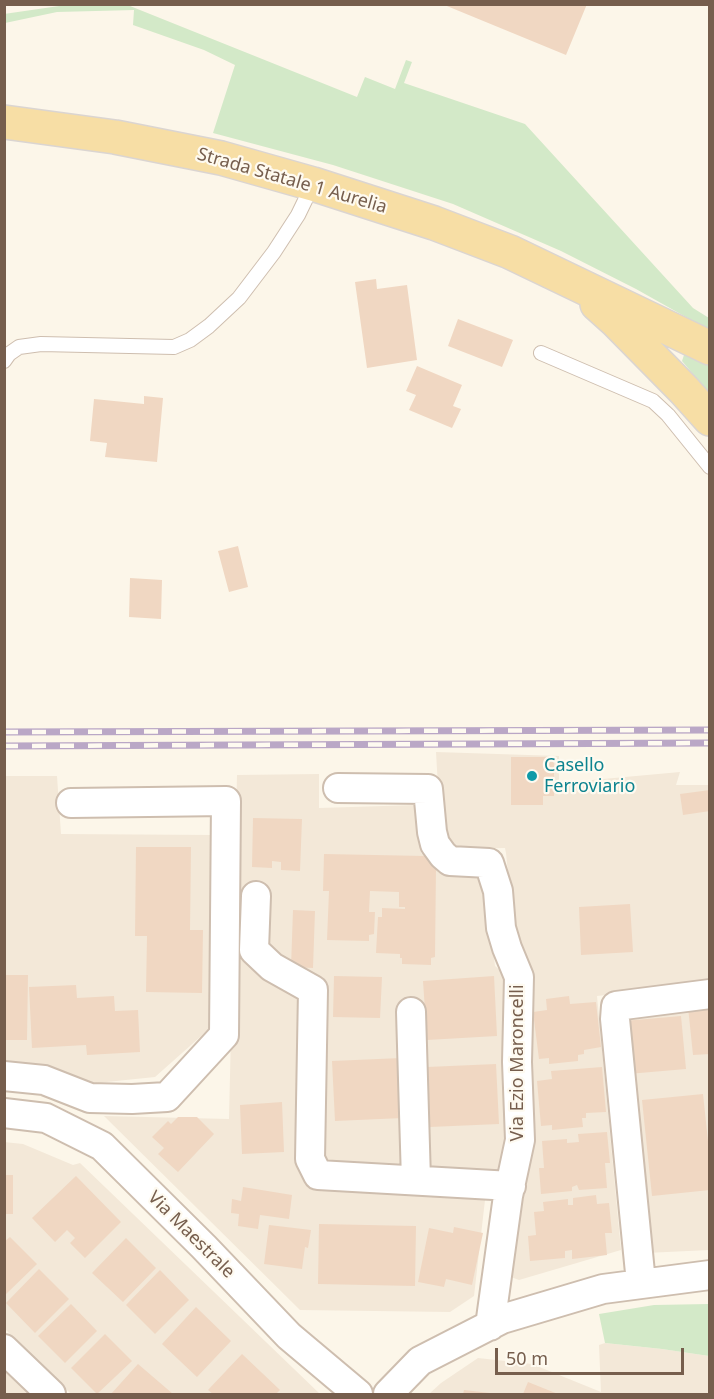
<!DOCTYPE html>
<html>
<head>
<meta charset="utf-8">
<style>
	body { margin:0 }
	#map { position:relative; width:714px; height:1399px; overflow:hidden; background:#fcf6e9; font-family:"Noto Sans",sans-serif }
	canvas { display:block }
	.frame { position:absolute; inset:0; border:6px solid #765e4d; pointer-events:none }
	.scale { position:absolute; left:495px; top:1348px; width:189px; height:27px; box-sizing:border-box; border:3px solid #765e4d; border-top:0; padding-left:8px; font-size:18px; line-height:21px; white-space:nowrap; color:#765e4d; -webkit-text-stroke:4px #fefaf0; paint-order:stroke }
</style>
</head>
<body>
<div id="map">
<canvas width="714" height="1399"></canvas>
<div class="frame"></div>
<div class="scale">50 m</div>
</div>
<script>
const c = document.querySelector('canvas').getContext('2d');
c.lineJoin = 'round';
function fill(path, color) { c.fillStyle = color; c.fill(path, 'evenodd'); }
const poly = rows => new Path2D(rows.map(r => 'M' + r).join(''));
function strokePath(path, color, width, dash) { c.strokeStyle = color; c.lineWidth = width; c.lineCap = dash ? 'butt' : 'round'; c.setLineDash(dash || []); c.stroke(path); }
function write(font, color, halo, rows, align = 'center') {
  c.font = font + ' "Noto Sans",sans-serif'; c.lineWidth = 4.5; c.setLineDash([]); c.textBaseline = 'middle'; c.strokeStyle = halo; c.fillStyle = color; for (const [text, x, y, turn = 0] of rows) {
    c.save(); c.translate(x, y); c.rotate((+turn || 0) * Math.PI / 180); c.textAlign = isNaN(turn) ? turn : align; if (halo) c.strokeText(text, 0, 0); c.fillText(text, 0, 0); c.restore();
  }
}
const residential = poly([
	[436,752,559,756,559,783,680,772,676,785,709,785,709,983,597,996,621,1250,519,1280,511,1277,508,1271,514,935,506,853,505,848,451,849,441,840],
	[319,774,319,808,416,805,421,853,440,866,483,869,495,966,514,982,503,1165,485,1200,474,1296,450,1312,300,1310,104,1116,229,1119,237,775],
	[5,776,57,776,61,834,214,835,217,1022,155,1077,87,1084,5,1066],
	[709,999,709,1250,646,1253,628,1015],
	[4,1142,23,1144,73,1165,80,1163,320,1394,71,1394,5,1329],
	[605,1343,662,1349,709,1356,709,1394,429,1394,441,1383,478,1358,532,1364,601,1392,599,1345],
	[5,1364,35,1394,5,1394]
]);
const green = poly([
	[73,4,121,4,130,6,357,97,365,77,395,89,406,60,412,62,404,83,525,124,693,308,709,318,709,330,636,289,561,251,453,204,333,165,213,133,235,65,204,50,133,25,134,10,57,12,5,23,4,14],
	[684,355,690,356,709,366,709,393,682,361],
	[709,1304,709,1356,662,1349,605,1343,599,1314,654,1305]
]);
const building = poly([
	[442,4,587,4,566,55],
	[376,279,377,289,407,285,417,360,367,368,355,282],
	[458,319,513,340,502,367,448,346],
	[417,366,462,385,453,406,461,409,452,428,409,410,416,395,406,391],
	[144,396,163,398,157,462,105,457,107,443,90,441,94,399,144,404],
	[238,546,248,587,229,592,218,551],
	[130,578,162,580,161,619,129,617],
	[511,757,554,757,554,796,543,796,543,805,511,805],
	[710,790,710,811,683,815,680,794],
	[253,818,302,819,300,871,281,870,281,862,272,861,272,868,252,867],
	[136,847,191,847,190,930,203,930,202,993,146,992,147,936,135,936],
	[324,854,425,856,431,860,436,867,435,957,431,958,431,965,402,964,402,958,400,958,400,954,376,953,378,917,382,917,382,908,405,909,405,907,399,907,399,892,370,891,369,912,375,912,374,934,369,935,369,941,327,940,329,891,323,891],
	[630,904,633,952,581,955,579,907],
	[293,910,315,911,313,968,291,967],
	[4,975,28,975,27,1040,4,1040],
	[334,976,382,977,380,1018,333,1017],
	[494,976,497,1036,427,1040,423,981],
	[76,985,77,998,114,996,115,1011,138,1010,140,1052,87,1055,86,1045,32,1048,29,987],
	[569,996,570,1004,596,1002,601,1047,584,1050,584,1054,578,1055,578,1061,549,1064,549,1058,539,1059,533,1012,547,1010,546,999],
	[710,1005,710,1054,693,1055,688,1007],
	[681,1016,686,1069,628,1074,624,1021],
	[401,1058,403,1118,335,1121,332,1061],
	[496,1064,499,1124,430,1127,427,1067],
	[602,1067,606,1112,586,1113,586,1118,582,1118,583,1127,552,1130,552,1125,541,1126,537,1081,552,1079,551,1071],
	[703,1094,710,1160,710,1190,652,1196,642,1100],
	[282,1102,284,1152,242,1154,240,1105],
	[178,1117,197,1117,214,1134,178,1172,158,1154,164,1148,152,1137,168,1121,171,1124],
	[607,1132,610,1163,605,1163,607,1188,579,1190,577,1185,572,1187,572,1191,541,1194,539,1168,544,1168,542,1141,567,1139,567,1143,579,1142,578,1134],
	[4,1175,13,1175,13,1214,4,1214],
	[76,1176,121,1222,85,1258,70,1243,75,1238,67,1230,55,1242,32,1218],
	[243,1187,292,1195,289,1219,260,1215,258,1229,238,1226,239,1214,231,1213,232,1199,241,1201],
	[596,1195,597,1204,609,1203,612,1233,605,1233,607,1255,572,1259,572,1250,565,1251,565,1258,530,1261,528,1236,536,1235,534,1212,544,1211,543,1202,568,1199,568,1205,573,1205,573,1198],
	[319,1224,416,1226,415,1286,318,1284],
	[269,1225,311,1230,308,1248,305,1247,302,1269,264,1264],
	[454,1227,483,1233,472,1285,446,1279,444,1287,418,1282,429,1228,453,1233],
	[10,1237,37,1264,4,1296,4,1242],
	[126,1238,156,1268,123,1302,92,1273],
	[39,1269,69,1299,35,1333,6,1303],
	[160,1270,189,1300,155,1334,126,1305],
	[71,1304,97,1331,65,1363,38,1336],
	[196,1307,231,1341,197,1377,162,1344],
	[105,1334,132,1361,97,1394,71,1368],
	[242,1354,280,1390,276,1394,213,1394,208,1390],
	[138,1364,173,1394,111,1394],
	[528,1382,558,1394,523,1394],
	[464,1390,490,1393,490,1394,463,1394]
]);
const lane = poly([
	[541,353,653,401,668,415,710,467],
	[4,361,9,354,19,347,41,344,174,347,190,340,209,326,239,298,274,252,298,215,313,184]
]);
const street = poly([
	[338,788,428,789,432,832,435,844,443,855,450,861,489,863,498,891,501,928,507,948,519,977,517,1062,520,1140,508,1196,490,1326],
	[256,896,254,950,272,967,313,990,310,1159,318,1175,511,1186],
	[411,1012,416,1180],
	[4,1076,44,1080,90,1098,132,1099,167,1097,224,1035,226,801,71,803],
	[4,1113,46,1118,102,1146,204,1247,289,1336,358,1394],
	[641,1283,615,1019,616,1006,710,994],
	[4,1349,51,1394],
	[388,1394,420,1361,502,1319,603,1289,710,1275]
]);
const primary = poly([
	[4,122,115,137,221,158,313,184,434,223,510,252,710,348],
	[597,304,616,321,684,390,710,419]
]);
const rail = poly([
	[4,732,710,730],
	[4,746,710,743]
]);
const markers = [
	[532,776,6,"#0f9aa8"]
];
const streetNames = [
	["Strada Statale 1 Aurelia",292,181,16],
	["Via Ezio Maroncelli",518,1063,-90],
	["Via Maestrale",191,1235,45]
];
const cultureNames = [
	["Casello",544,766],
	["Ferroviario",544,787]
];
fill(residential, '#f3e8d8');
fill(green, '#d3e9c8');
fill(building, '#f0d7c2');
strokePath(lane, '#cebeaf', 16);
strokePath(street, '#cebeaf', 32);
strokePath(primary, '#dbd5d1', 36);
strokePath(lane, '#fff', 14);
strokePath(street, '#fff', 28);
strokePath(primary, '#f7dea5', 33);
strokePath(rail, '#baa7c6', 7);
strokePath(rail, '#fefaf0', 4.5, [14]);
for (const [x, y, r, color] of markers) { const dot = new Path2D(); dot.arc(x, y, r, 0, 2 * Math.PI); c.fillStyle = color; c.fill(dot); strokePath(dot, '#fefaf0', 2); }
write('18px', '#765e4d', '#fefaf0', streetNames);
write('18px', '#0d838f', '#fefaf0', cultureNames, 'left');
</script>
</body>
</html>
